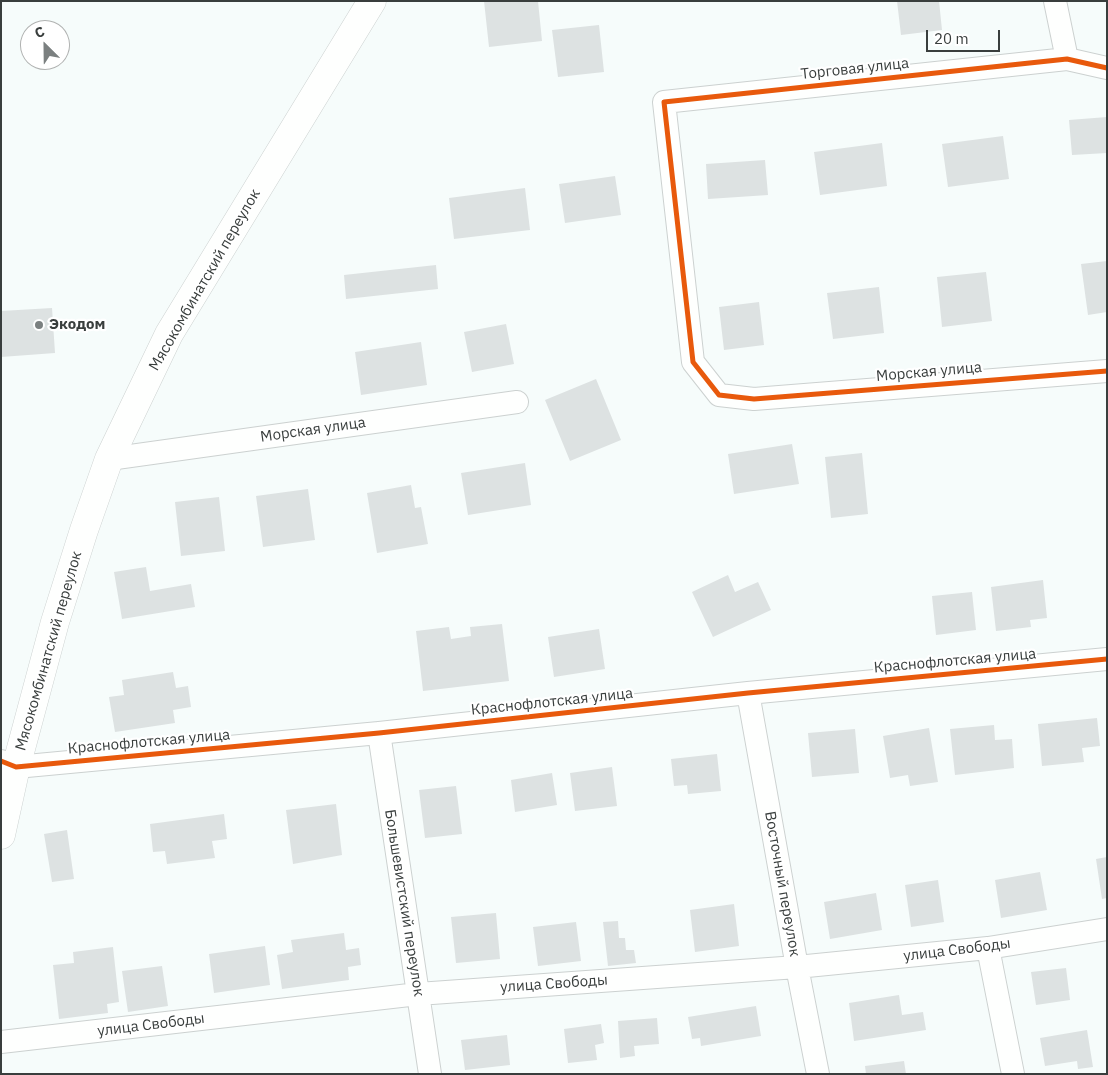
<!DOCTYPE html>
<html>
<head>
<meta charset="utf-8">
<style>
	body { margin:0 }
	#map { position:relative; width:1108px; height:1075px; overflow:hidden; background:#f6fcfb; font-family:"IBM Plex Sans",sans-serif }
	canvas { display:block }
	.frame { position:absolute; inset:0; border:2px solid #393e3d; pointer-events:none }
	.north { position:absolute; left:20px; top:20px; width:50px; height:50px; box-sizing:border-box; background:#fff; border:1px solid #b0b2b1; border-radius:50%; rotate:337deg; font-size:14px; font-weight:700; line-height:20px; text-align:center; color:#393e3d }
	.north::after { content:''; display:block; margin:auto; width:18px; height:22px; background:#7b8080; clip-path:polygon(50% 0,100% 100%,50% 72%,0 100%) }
	.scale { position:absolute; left:926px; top:30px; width:74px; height:22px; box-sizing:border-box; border:2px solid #393e3d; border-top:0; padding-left:6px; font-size:15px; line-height:18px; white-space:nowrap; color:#393e3d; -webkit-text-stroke:4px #fff; paint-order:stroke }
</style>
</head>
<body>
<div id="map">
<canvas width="1108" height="1075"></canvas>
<div class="frame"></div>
<div class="north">С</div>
<div class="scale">20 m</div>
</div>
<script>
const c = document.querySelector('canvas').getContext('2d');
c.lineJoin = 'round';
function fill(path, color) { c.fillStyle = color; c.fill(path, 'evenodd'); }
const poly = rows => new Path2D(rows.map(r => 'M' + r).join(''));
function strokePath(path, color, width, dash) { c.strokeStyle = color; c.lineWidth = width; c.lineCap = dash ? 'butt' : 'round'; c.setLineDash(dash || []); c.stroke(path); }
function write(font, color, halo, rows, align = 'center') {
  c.font = font + ' "IBM Plex Sans",sans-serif'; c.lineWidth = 4.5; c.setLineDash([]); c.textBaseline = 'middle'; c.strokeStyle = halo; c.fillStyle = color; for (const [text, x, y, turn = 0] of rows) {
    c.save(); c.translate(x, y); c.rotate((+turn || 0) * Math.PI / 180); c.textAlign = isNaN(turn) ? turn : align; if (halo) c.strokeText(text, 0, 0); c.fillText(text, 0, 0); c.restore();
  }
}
const building = poly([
	[484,1,538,1,542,41,489,47],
	[897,1,939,1,942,30,901,35],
	[599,25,604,72,558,77,552,30],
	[1107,117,1107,153,1072,155,1069,120],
	[1003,136,1009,179,948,187,942,144],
	[882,143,887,186,820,195,814,152],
	[765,160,768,195,708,199,706,164],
	[615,176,621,215,565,223,559,184],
	[525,188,530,230,454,239,449,198],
	[1107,261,1107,312,1088,315,1081,264],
	[436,265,438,289,346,299,344,275],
	[986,272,992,321,942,327,937,277],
	[879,287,884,333,833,339,827,293],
	[759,302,764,345,724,350,719,307],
	[52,308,55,353,1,357,1,311],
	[506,324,514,364,472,372,464,332],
	[421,342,427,385,361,395,355,352],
	[596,379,621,440,570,461,545,400],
	[792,444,799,484,734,494,728,454],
	[862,453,868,514,831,518,825,457],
	[525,463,531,505,468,515,461,473],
	[411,485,415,508,421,507,428,544,377,553,367,493],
	[308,489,315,540,263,547,256,496],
	[219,497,225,551,181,556,175,502],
	[146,567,150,591,191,584,195,607,122,619,114,572],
	[728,575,735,592,758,582,771,610,713,637,692,592],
	[1043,580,1047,618,1030,620,1031,627,996,631,991,587],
	[972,592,976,630,936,635,932,596],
	[502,624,509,681,423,691,416,631,449,627,451,639,471,636,470,627],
	[599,629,605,669,554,677,548,637],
	[173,672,176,688,188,686,191,707,173,710,175,723,115,732,109,697,124,695,122,680],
	[1097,718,1100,746,1082,748,1084,762,1042,766,1038,724],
	[994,725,995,740,1012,739,1014,768,955,775,950,729],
	[929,728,938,782,910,786,908,775,890,778,883,736],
	[855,729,859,773,812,777,808,733],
	[717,754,721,791,688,794,687,785,674,786,671,759],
	[612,767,617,806,575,811,570,773],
	[552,773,557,805,515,812,511,780],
	[456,786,462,834,425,838,419,790],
	[336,804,342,855,293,864,286,810],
	[224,814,227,839,212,841,215,858,167,864,165,851,153,852,150,824],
	[67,830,74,879,52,882,44,834],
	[1107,857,1107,898,1102,899,1096,859],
	[1040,872,1047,910,1001,918,995,880],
	[938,880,944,922,911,927,905,885],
	[876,893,882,930,830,939,824,902],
	[734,904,739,946,695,952,690,910],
	[496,913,500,959,456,963,451,917],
	[618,921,619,938,625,938,626,950,634,950,636,963,608,966,603,922],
	[576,922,581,961,538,966,533,927],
	[344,933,346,950,359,948,361,965,348,967,349,980,282,989,277,955,293,952,291,940],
	[265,946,270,985,214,993,209,954],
	[113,947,119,1002,107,1004,108,1013,59,1019,53,965,74,963,73,952],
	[162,966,168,1006,128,1012,122,971],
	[1066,968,1070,1000,1036,1005,1031,972],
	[899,995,902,1015,923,1012,926,1030,854,1041,849,1003],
	[756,1006,761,1036,701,1046,700,1038,692,1039,688,1017],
	[657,1018,659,1044,634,1046,635,1056,620,1058,618,1021],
	[601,1024,604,1043,595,1045,597,1060,568,1063,564,1029],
	[1087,1030,1093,1067,1078,1069,1077,1061,1045,1066,1040,1038],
	[507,1035,510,1065,465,1070,461,1040],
	[904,1061,906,1074,866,1074,865,1066]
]);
const street = poly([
	[1055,1,1067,59],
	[1107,68,1067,59,664,102,693,362,719,395,754,399,1107,371],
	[109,459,517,402],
	[748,693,797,967,818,1074],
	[379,733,430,1074],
	[1,761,16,767,379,733,748,693,1107,659],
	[988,948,1013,1074],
	[1,1042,418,994,797,967,988,948,1107,929]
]);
const secondary = poly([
	[1,835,16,767,55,622,84,530,109,459,169,334,372,1]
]);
const cycleway = poly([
	[1107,68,1067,59,664,102,693,362,719,395,754,399,1107,371],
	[1,761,16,767,379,733,748,693,1107,659]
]);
const markers = [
	[39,325,5,"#7b8080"]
];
const streetNames = [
	["Торговая улица",855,69,-6],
	["Мясокомбинатский переулок",205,280,-60],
	["Морская улица",929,372,-5],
	["Морская улица",313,430,-8],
	["Мясокомбинатский переулок",49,651,-74],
	["Краснофлотская улица",955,661,-5],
	["Краснофлотская улица",552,702,-6],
	["Краснофлотская улица",149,742,-5],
	["Восточный переулок",782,884,80],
	["Большевистский переулок",404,903,81],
	["улица Свободы",957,950,-7],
	["улица Свободы",554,984,-4],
	["улица Свободы",151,1025,-7]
];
const poiNames = [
	["Экодом",49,325]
];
fill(building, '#dde2e2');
strokePath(street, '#ccd1d0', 24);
strokePath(secondary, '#ccd1d0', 29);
strokePath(street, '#fefffe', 22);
strokePath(secondary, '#fefffe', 28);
strokePath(cycleway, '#e8590c', 5);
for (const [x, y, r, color] of markers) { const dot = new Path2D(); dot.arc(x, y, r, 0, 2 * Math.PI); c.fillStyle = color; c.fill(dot); strokePath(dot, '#fff', 2); }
write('15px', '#393e3d', '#fff', streetNames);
write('bold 15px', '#393e3d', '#fff', poiNames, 'left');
</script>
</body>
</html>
